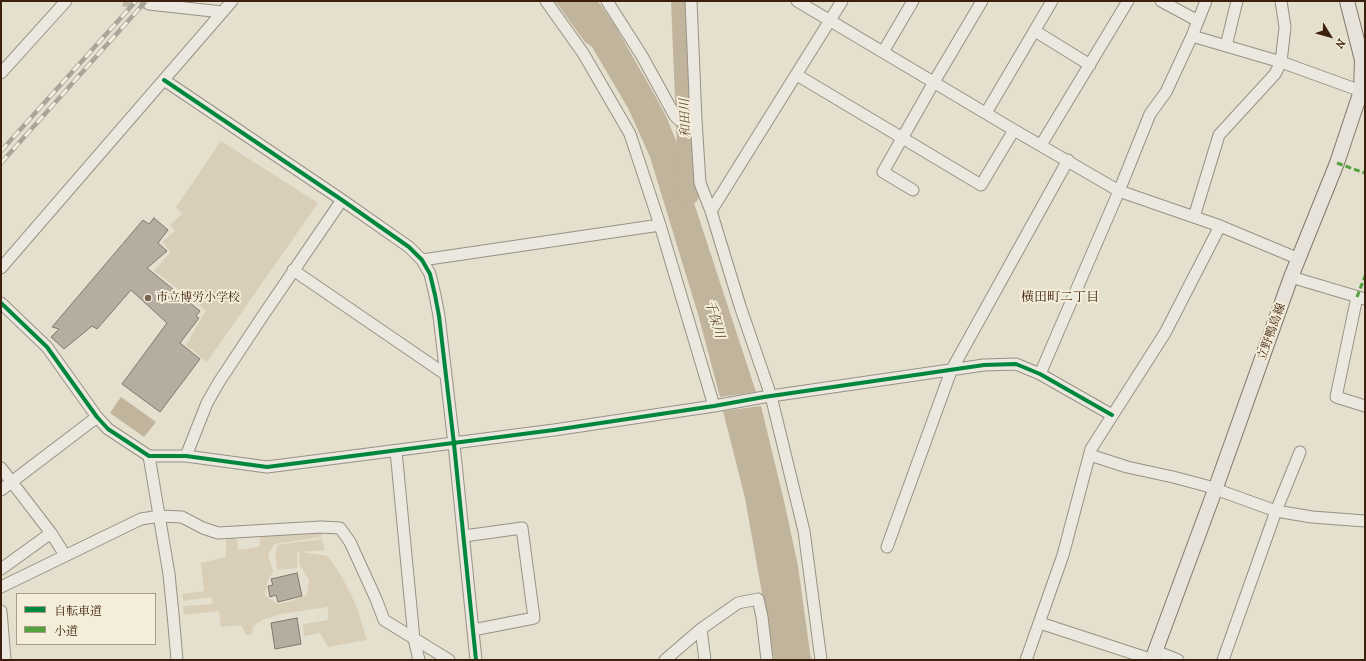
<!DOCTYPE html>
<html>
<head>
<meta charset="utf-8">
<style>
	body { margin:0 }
	#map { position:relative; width:1366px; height:661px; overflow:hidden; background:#e5dfce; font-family:"IM FELL French Canon","Noto Serif JP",serif }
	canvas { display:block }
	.frame { position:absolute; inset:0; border:2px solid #3c200d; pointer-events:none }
	.legend { position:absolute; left:16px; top:593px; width:140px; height:52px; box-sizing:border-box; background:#f4edd9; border:1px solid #aa9b87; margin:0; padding:5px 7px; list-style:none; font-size:12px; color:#3c200d }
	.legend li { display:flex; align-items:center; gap:8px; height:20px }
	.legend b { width:20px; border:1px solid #aa9b87 }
	.north { position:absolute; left:1310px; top:16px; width:40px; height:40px; -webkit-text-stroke:3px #f4edd9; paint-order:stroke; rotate:127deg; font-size:11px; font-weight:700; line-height:16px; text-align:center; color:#3c200d }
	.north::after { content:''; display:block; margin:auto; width:14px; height:18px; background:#3c200d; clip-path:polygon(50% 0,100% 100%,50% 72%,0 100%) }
</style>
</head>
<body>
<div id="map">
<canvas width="1366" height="661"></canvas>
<div class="frame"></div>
<ul class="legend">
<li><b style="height:5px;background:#00873e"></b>自転車道</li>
<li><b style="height:5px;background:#54a23e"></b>小道</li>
</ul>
<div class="north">N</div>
</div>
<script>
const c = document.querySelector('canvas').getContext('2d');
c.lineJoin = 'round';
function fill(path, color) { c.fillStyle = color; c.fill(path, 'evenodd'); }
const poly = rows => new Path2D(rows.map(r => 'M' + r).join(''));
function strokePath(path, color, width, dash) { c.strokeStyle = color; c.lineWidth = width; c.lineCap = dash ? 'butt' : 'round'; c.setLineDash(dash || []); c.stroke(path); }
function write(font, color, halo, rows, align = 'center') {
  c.font = font + ' "IM FELL French Canon","Noto Serif JP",serif'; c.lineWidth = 4; c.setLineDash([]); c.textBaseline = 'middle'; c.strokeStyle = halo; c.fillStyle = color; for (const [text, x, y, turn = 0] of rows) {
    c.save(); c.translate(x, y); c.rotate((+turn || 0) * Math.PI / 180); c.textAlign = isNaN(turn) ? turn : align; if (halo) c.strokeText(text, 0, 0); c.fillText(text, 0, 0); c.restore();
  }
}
const green = poly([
	[221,141,318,203,207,362,186,345,206,310,154,271,171,252,162,242,175,231,170,225,182,214,176,207],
	[319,529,323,533,321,537,275,544,268,554,273,572,268,580,265,595,277,604,292,601,307,595,309,580,299,563,300,552,297,553,297,568,277,570,275,553,278,545,322,539,325,550,301,552,328,556,343,579,356,605,367,640,328,647,320,633,304,636,303,624,328,620,328,607,281,614,262,620,253,626,252,634,246,635,241,625,221,627,219,611,184,615,183,606,213,604,211,597,183,601,182,594,204,591,201,563,226,557,226,539,236,536,238,550,259,547,261,535]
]);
const water = poly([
	[555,1,597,1,601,5,614,24,653,92,666,116,677,143,679,147,684,148,687,166,695,194,692,197,756,392,720,397,698,314,650,157,628,108,592,47,585,42],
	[121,397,156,422,144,437,110,413],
	[761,406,784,501,798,566,811,660,774,660,745,498,723,411]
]);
const river = poly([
	[681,1,689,195]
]);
const building = poly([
	[154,218,168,230,158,243,167,251,147,268,200,311,196,316,199,318,180,343,200,359,160,412,122,384,167,323,131,290,97,329,92,326,64,349,51,337,59,329,52,327,143,220,149,224,154,218],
	[297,573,302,596,278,602,276,595,270,597,268,586,273,585,271,579,297,573],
	[297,618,301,644,275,649,271,623,297,618]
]);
const minorTunnel = poly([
	[123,1,149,4]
]);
const minor = poly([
	[546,1,583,53,630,134,660,225,714,406],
	[607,1,642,56,675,116,679,120,696,120],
	[691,1,696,120,700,183,711,211,740,306,771,396,804,531,821,660],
	[797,1,1014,130,1119,191,1220,226,1299,259],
	[1161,1,1198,21],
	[149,4,222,12],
	[1035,31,1090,65],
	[1192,36,1281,62,1361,91],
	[1226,46,1237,1],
	[883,52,913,1],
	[1,73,66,1],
	[797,75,981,185,1014,130],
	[164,80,342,200,409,247,422,260,430,274,435,295,439,316,454,444,476,660],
	[986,113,1052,1],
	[1041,145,1128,1],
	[913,190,883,172,934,82,982,1],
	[711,211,842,1],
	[1194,217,1219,135,1275,74,1281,62,1285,27,1281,1],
	[422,260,660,225],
	[1,268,232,1],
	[293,270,445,374],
	[1291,277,1365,299],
	[1357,297,1336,397,1365,406],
	[1,303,47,347,97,417,108,429,149,456,186,456,267,467,554,430,714,406,764,397,984,365,1016,364,1040,374,1112,415],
	[1040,374,1119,191,1150,114,1166,92,1192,36,1206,1],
	[396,451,414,639,419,660],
	[1090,455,1127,467,1173,477,1207,486,1276,511,1312,517,1365,521],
	[149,456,169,574,173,614,177,660],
	[186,456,207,403,219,382,264,314,342,200],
	[1,468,51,533,65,555],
	[1,490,97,417],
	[464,536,522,528,534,618,473,630],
	[887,547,951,371,1068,160],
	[1,569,51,533],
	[1,587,141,519,160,516,182,517,203,528,218,533,321,527,340,528,350,542,376,599,384,620,449,660],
	[1,611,5,660],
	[1040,623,1153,660],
	[1156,651,1178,660],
	[665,660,701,629],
	[705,660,701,629,738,603,758,599,762,617,767,660],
	[1026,660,1063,555,1091,449,1165,333,1220,226],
	[1223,660,1276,511,1300,452]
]);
const major = poly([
	[1152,660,1215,490,1291,277,1337,163,1361,91,1362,60,1347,1]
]);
const rail = poly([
	[1,151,136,1],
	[1,163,146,1]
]);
const quiet = poly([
	[1337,163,1365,173],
	[1357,297,1365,276]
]);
const cycleway = poly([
	[164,80,342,200,409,247,422,260,430,274,435,295,439,316,454,444,476,660],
	[1,303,47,347,97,417,108,429,149,456,186,456,267,467,554,430,714,406,764,397,984,365,1016,364,1040,374,1112,415]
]);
const markers = [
	[148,298,4,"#776351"]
];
const poiNames = [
	["市立博労小学校",156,298]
];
const streetNames = [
	["立野鴨島線",1272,332,-70]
];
const waterNames = [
	["和田川",686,118,-92],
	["千保川",714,319,74]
];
const neighbourhoodNames = [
	["横田町二丁目",1060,298]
];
fill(green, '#d9cfb8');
fill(water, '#c1b49c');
strokePath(river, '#c1b49c', 20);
fill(building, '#b4ada0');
strokePath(building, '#80786c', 1);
strokePath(minorTunnel, '#c3b9a7', 11, [11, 5.5]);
strokePath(minor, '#989185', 13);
strokePath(major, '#80786c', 16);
strokePath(minor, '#eae8df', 11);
strokePath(major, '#e7e3da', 14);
strokePath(rail, '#aaa49b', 4.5);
strokePath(rail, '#f4edd9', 3, [9]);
strokePath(quiet, '#54a23e', 3, [6, 3]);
strokePath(cycleway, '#00873e', 4);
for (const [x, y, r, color] of markers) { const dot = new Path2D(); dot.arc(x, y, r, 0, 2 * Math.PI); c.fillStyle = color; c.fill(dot); strokePath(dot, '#f4edd9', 1.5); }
write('12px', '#3c200d', '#f4edd9', poiNames, 'left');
write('12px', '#3c200d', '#f4edd9', streetNames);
write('italic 13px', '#654d37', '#f4edd9', waterNames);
write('13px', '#3c200d', '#f4edd9', neighbourhoodNames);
</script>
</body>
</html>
